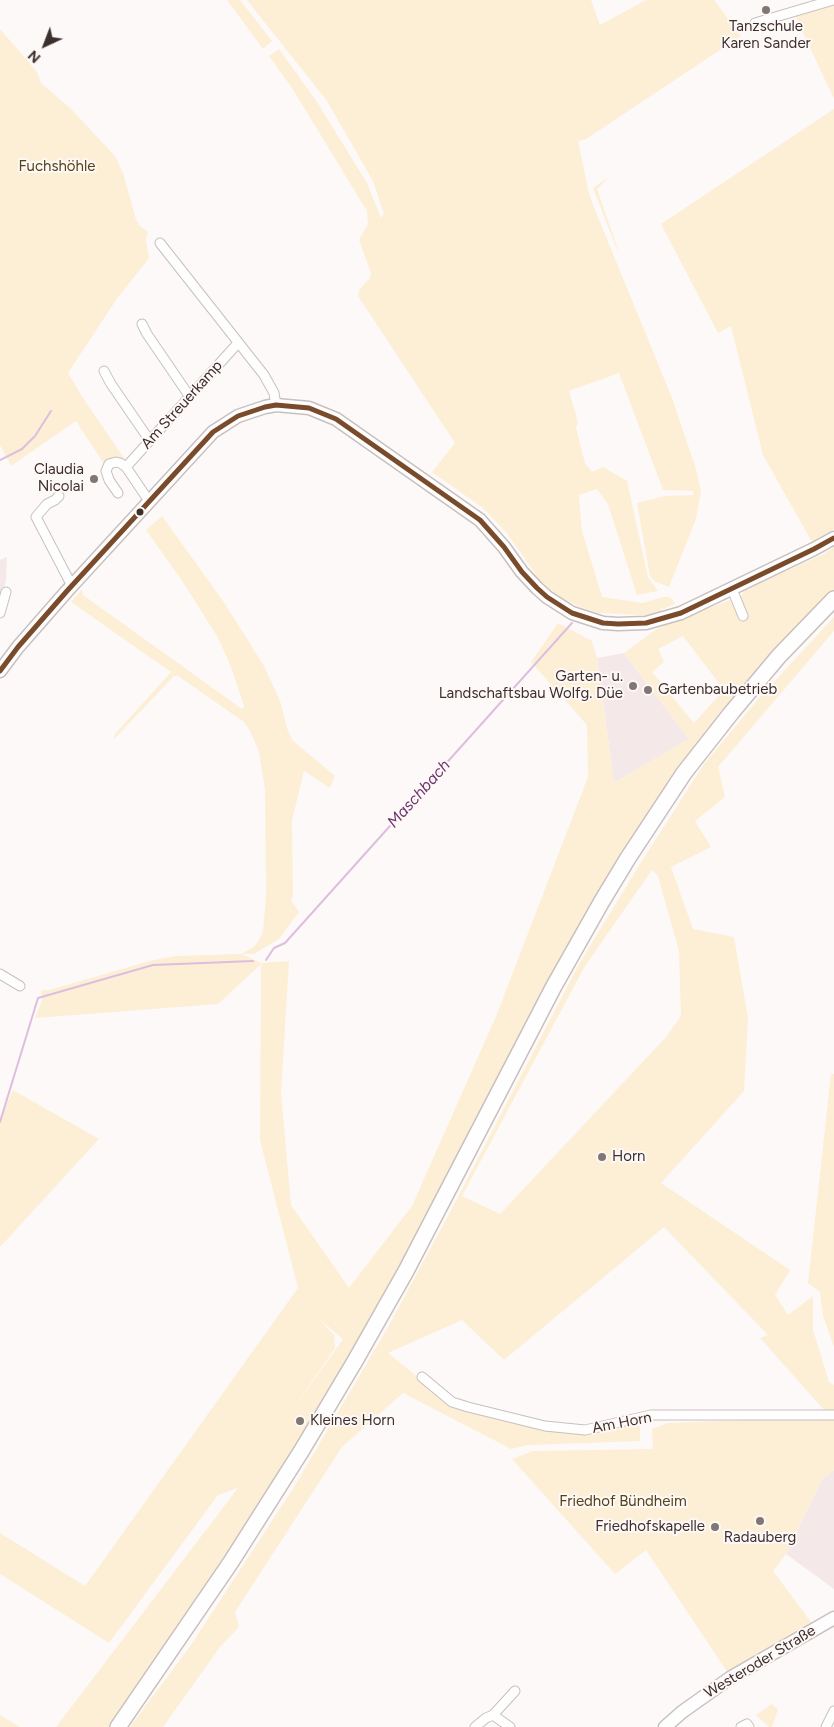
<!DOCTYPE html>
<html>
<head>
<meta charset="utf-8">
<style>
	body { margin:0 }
	#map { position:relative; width:834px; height:1727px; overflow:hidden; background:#fdf9f8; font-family:Figtree,sans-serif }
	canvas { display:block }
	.north { position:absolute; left:20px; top:20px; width:50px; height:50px; -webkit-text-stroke:4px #fef8f7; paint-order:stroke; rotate:223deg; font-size:14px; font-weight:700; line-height:20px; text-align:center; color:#3c302e }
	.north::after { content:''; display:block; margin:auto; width:18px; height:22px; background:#3c302e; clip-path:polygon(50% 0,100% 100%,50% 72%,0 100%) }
</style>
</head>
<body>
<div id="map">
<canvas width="834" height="1727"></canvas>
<div class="north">N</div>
</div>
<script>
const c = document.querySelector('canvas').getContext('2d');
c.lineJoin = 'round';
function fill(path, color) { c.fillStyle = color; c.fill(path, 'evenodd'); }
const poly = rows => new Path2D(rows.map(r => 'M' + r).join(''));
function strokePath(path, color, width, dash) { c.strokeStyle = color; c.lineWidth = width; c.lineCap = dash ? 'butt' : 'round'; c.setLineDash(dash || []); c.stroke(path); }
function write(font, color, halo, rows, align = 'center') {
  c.font = font + ' Figtree,sans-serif'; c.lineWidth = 4; c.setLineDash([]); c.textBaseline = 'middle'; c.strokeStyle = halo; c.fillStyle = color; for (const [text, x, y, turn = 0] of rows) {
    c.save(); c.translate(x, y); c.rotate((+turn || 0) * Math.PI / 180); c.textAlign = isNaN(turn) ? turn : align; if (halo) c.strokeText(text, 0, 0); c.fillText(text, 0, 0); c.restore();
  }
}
const built = poly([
	[7,557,6,581,0,601,0,560],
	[624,653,689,739,614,783,597,658],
	[834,1470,834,1589,786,1554,822,1479]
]);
const green = poly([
	[227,0,240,0,272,41,263,49],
	[247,0,591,0,600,25,646,0,714,0,741,36,586,139,578,141,589,194,593,205,672,398,696,469,701,491,696,519,669,587,654,581,650,576,637,503,665,496,693,495,693,491,663,490,619,373,569,391,578,422,576,428,585,463,592,472,603,467,627,481,648,577,658,591,637,595,608,504,597,489,579,495,582,531,602,597,643,603,664,597,668,597,672,599,675,604,662,609,660,604,663,616,598,613,578,606,559,597,542,583,506,532,483,508,432,472,455,443,358,296,359,290,370,278,371,273,359,240,368,224,367,211,292,88,269,56,279,49,317,102,367,183,381,218,384,214,373,181,327,101],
	[834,1,834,99,794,13],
	[0,29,37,72,41,83,70,108,115,156,123,173,136,220,140,226,148,232,146,240,149,258,116,300,68,373,83,398,126,461,124,463,118,458,113,458,104,464,76,421,11,466,0,445],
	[834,109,834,529,812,542,763,455,731,326,718,333,661,224],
	[609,177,597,189,615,241,619,255,593,188],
	[162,516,223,601,264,666,280,701,288,731,293,741,335,776,330,788,304,771,292,820,293,896,291,900,299,912,279,939,254,954,242,954,261,963,289,961,281,1093,291,1205,349,1288,412,1206,497,1014,588,777,587,725,531,662,558,623,592,641,597,658,614,783,689,739,624,653,658,628,743,595,743,590,822,555,834,547,834,590,745,683,620,856,540,997,429,1217,372,1320,261,1506,148,1675,110,1727,56,1727,238,1488,218,1495,109,1643,0,1574,0,1533,85,1586,298,1288,260,1140,261,964,218,1004,35,1018,42,1000,41,990,49,990,150,961,175,956,241,954,252,948,258,942,263,932,266,896,265,790,259,751,250,731,244,722,178,676,174,676,118,735,113,739,115,734,171,672,71,602,82,589,83,595,242,709,244,706,231,667,218,638,183,582,146,530],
	[683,636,724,690,694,723,652,672,664,662,658,649],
	[319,1319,343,1339,289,1415,335,1348,334,1335],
	[834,617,834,631,718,767,725,797,695,821,711,847,671,867,693,929,734,937,748,1018,744,1091,661,1183,790,1270,775,1295,788,1315,813,1296,813,1330,829,1382,834,1385,834,1411,825,1411,760,1338,768,1335,664,1227,504,1360,462,1320,388,1353,452,1405,563,1426,640,1422,640,1441,529,1445,511,1449,403,1393,342,1447,235,1612,239,1627,220,1647,163,1727,130,1727,191,1645,294,1487,387,1329,449,1214,579,964,640,864,704,764,760,697],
	[652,870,658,876,679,951,681,1016,666,1037,500,1214,462,1196,585,966],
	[831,1074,834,1074,834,1347,823,1316,820,1292,808,1283],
	[13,1090,99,1139,0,1247,0,1119],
	[816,1417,834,1417,834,1470,822,1479,786,1554,773,1571,814,1626,728,1673,646,1550,615,1574,512,1459,533,1451,653,1449,652,1429,668,1423],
	[772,1704,778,1710,772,1727,769,1727,756,1715],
	[0,1715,20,1727,0,1727]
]);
const stream = poly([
	[0,460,22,449,35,436,51,411],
	[266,960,274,948,285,943,572,623],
	[0,1122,38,998,153,965,253,961]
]);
const street = poly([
	[755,23,833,0],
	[160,243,264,375,274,393,276,405],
	[142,324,147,334,190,397],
	[104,371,111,384,150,441],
	[126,467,238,343],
	[118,493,109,480,106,471,109,464,116,462,120,463,126,467,149,501],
	[59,496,55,500,47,504,36,517,72,586],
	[732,589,743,616],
	[0,613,6,592],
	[0,974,20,986],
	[422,1377,452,1402,468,1407,545,1426,585,1430,651,1415,834,1415],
	[493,1715,515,1691],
	[475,1727,486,1718,493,1715,510,1727],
	[741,1727,747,1724,749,1727],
	[826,1727,834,1711]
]);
const secondary = poly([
	[0,671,18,647,67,591,213,432,238,416,265,407,276,405,309,408,336,419,480,520,504,547,522,572,537,588,547,597,572,613,603,623,618,624,646,623,681,613,814,549,834,538],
	[665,1727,682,1712,730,1678,834,1618]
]);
const highway = poly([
	[118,1727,231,1562,302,1450,355,1361,406,1271,554,986,602,901,628,858,684,773,732,712,779,656,834,599]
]);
const bus1 = poly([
	[0,671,18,647,67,591,213,432,238,416,265,407,276,405,309,408,336,419,480,520,504,547,522,572,537,588,547,597,572,613,603,623,618,624,646,623,681,613,814,549,834,538]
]);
const markers = [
	[766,10,5,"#807675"],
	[94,479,5,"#807675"],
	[140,512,4.5,"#3c302e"],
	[633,686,5,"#807675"],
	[648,690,5,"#807675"],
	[602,1157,5,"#807675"],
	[300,1421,5,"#807675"],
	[760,1521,5,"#807675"],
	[715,1527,5,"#807675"]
];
const poiNames = [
	["Tanzschule",766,27,"center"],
	["Karen Sander",766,44,"center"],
	["Claudia",84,470],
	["Nicolai",84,487],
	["Garten- u.",623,677],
	["Landschaftsbau Wolfg. Düe",623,694],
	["Gartenbaubetrieb",658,690,"left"],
	["Horn",612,1157,"left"],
	["Kleines Horn",310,1421,"left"],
	["Friedhofskapelle",705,1527],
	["Radauberg",760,1538,"center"]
];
const parkNames = [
	["Fuchshöhle",57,167],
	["Friedhof Bündheim",623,1502]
];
const streetNames = [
	["Am Streuerkamp",182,405,-48],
	["Am Horn",622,1423,-11],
	["Westeroder Straße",760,1662,-31]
];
const waterNames = [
	["Maschbach",419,794,-48]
];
fill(built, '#f4e9e8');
fill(green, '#fcefd5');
strokePath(stream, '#debede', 2);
strokePath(street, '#c8c0bf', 11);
strokePath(secondary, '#c8c0bf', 15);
strokePath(highway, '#c8c0bf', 18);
strokePath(street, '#fffefe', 9);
strokePath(secondary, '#fffefe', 12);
strokePath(highway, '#fffefe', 15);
strokePath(bus1, '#7a4b2a', 5);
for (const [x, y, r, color] of markers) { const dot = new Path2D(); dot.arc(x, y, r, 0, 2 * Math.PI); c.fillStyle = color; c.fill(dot); strokePath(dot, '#fef8f7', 2); }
write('15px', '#3c302e', '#fef8f7', poiNames, 'right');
write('15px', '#554215', '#fef8f7', parkNames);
write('15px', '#3c302e', '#fef8f7', streetNames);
write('italic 16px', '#6c3670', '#fef8f7', waterNames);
</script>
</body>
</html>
